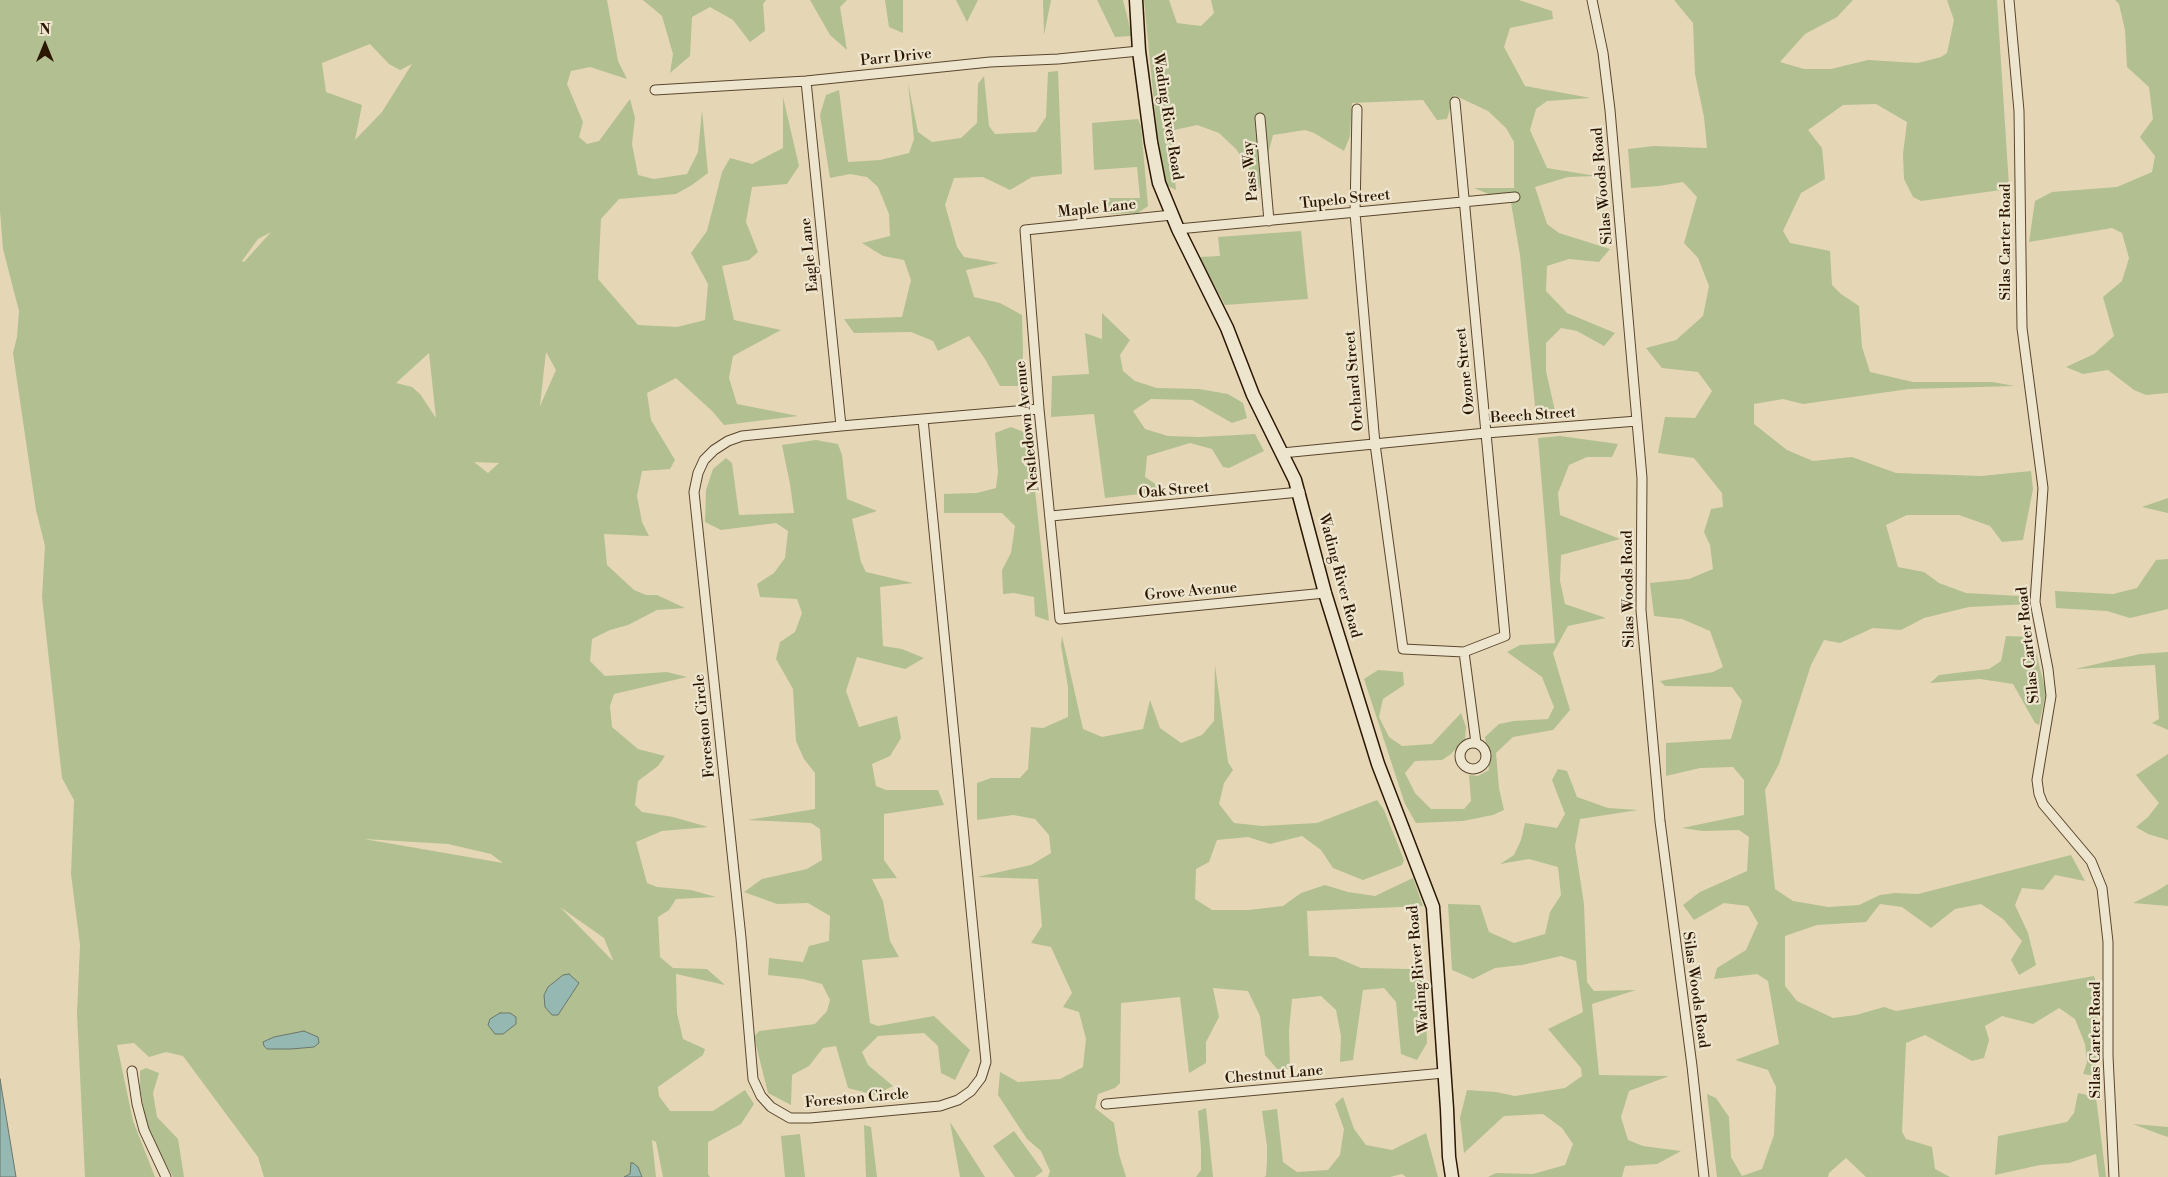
<!DOCTYPE html>
<html>
<head>
<meta charset="utf-8">
<style>
	body { margin:0 }
	#map { position:relative; width:2168px; height:1177px; overflow:hidden; background:#e5d7b5; font-family:"Libre Bodoni",serif }
	canvas { display:block }
	.north { position:absolute; left:20px; top:20px; width:50px; height:50px; -webkit-text-stroke:4px #eee5cf; paint-order:stroke; rotate:0deg; font-size:14px; font-weight:700; line-height:20px; text-align:center; color:#2b1600 }
	.north::after { content:''; display:block; margin:auto; width:18px; height:22px; background:#2b1600; clip-path:polygon(50% 0,100% 100%,50% 72%,0 100%) }
</style>
</head>
<body>
<div id="map">
<canvas width="2168" height="1177"></canvas>
<div class="north">N</div>
</div>
<script>
const c = document.querySelector('canvas').getContext('2d');
c.lineJoin = 'round';
function fill(path, color) { c.fillStyle = color; c.fill(path, 'evenodd'); }
const poly = rows => new Path2D(rows.map(r => 'M' + r).join(''));
function strokePath(path, color, width, dash) { c.strokeStyle = color; c.lineWidth = width; c.lineCap = dash ? 'butt' : 'round'; c.setLineDash(dash || []); c.stroke(path); }
function write(font, color, halo, rows, align = 'center') {
  c.font = font + ' "Libre Bodoni",serif'; c.lineWidth = 4.5; c.setLineDash([]); c.textBaseline = 'middle'; c.strokeStyle = halo; c.fillStyle = color; for (const [text, x, y, turn = 0] of rows) {
    c.save(); c.translate(x, y); c.rotate((+turn || 0) * Math.PI / 180); c.textAlign = isNaN(turn) ? turn : align; if (halo) c.strokeText(text, 0, 0); c.fillText(text, 0, 0); c.restore();
  }
}
const green = poly([
	[0,0,607,0,618,61,627,79,590,67,571,71,567,84,583,122,579,137,587,144,599,141,630,99,635,118,632,144,638,175,654,179,687,174,698,152,702,110,708,173,692,185,676,194,619,199,601,219,598,279,638,325,677,327,705,320,708,284,691,253,707,231,722,172,730,158,752,164,783,148,783,97,799,166,787,184,752,187,746,222,758,252,749,260,722,266,734,320,781,330,733,356,729,378,737,404,798,416,724,425,712,411,676,378,647,393,651,420,675,460,670,469,642,471,637,496,642,522,649,536,604,534,607,565,634,590,646,595,657,595,685,608,657,610,628,625,610,630,592,639,590,661,605,676,667,672,687,677,614,694,610,706,612,727,638,749,665,756,658,766,638,781,635,805,642,812,673,817,708,827,662,831,636,842,647,883,657,887,691,890,716,897,676,899,669,910,658,917,660,957,673,968,707,969,725,985,676,974,677,1013,683,1039,705,1049,703,1055,658,1087,659,1096,670,1111,713,1111,745,1090,754,1104,741,1124,708,1142,708,1174,710,1177,663,1177,656,1142,652,1140,656,1177,264,1177,258,1157,183,1056,166,1052,149,1057,134,1043,117,1045,133,1121,155,1177,85,1177,77,1014,80,945,71,874,74,800,62,778,42,597,45,546,36,510,13,353,17,337,19,311,3,249,0,211],
	[370,44,389,64,400,70,412,64,382,112,355,140,362,105,326,92,322,63],
	[271,232,244,262,242,261,258,239],
	[546,352,556,370,540,406,540,405],
	[429,353,436,418,420,394,412,387,396,383],
	[474,462,499,463,488,473],
	[364,839,448,844,491,854,503,863],
	[560,907,604,938,613,960,612,960],
	[643,0,766,0,763,4,765,31,750,42,733,20,710,7,692,17,690,56,670,73,673,54,662,16],
	[810,0,847,0,840,7,847,50,830,35],
	[885,0,903,0,903,33,889,27],
	[956,0,978,0,967,22],
	[1043,0,1051,0,1044,35],
	[1097,0,1123,0,1132,36,1115,37],
	[1144,0,1169,0,1177,23,1201,26,1214,13,1211,0,1519,0,1552,11,1553,19,1510,28,1504,47,1525,86,1591,98,1547,101,1536,109,1530,130,1547,168,1596,176,1568,177,1535,187,1547,224,1559,233,1610,249,1599,262,1569,259,1547,266,1546,291,1567,313,1615,333,1604,346,1577,331,1561,328,1546,343,1546,371,1555,411,1535,406,1520,255,1511,203,1474,188,1514,188,1514,142,1506,128,1488,111,1454,95,1447,119,1437,120,1423,100,1352,103,1350,136,1344,151,1314,133,1305,130,1273,135,1259,190,1252,173,1236,149,1219,133,1197,125,1170,131,1176,190,1166,185,1157,133],
	[1674,0,1853,0,1837,17,1805,34,1780,62,1804,69,1831,69,1868,60,1918,63,1941,57,1947,53,1954,20,1947,0,1997,0,2009,186,2001,190,1921,201,1913,197,1904,179,1903,154,1907,122,1876,104,1843,105,1808,130,1822,148,1825,179,1801,193,1783,231,1790,243,1830,251,1832,285,1841,294,1859,306,1862,347,1870,372,1913,382,1992,382,2015,386,1909,389,1803,404,1783,399,1754,404,1754,424,1787,450,1813,461,1852,457,1896,473,1981,476,2031,471,2033,489,2023,540,2002,542,1990,526,1959,515,1907,515,1886,525,1898,567,1924,572,1939,583,1966,593,2019,596,2029,604,1969,607,1924,618,1901,630,1873,628,1840,643,1824,640,1811,665,1779,764,1765,790,1775,889,1793,901,1828,907,1859,905,1880,895,1895,893,1918,894,2071,855,2085,881,2055,875,2043,890,2022,888,2015,905,2028,933,2036,965,2019,975,2011,960,2022,941,2003,919,1981,904,1955,909,1931,928,1902,907,1880,904,1866,922,1817,925,1785,936,1785,986,1797,1001,1833,1018,1856,1015,1884,1007,1896,1011,2094,976,2097,986,2096,1076,2083,1074,2087,1062,2085,1044,2075,1019,2059,1008,2033,1024,2002,1016,1985,1026,1989,1040,1984,1058,1972,1061,1925,1035,1906,1043,1902,1132,1906,1139,1932,1147,1935,1169,1950,1177,1866,1177,1846,1158,1829,1173,1828,1177,1717,1177,1707,1094,1716,1098,1729,1117,1731,1157,1742,1176,1762,1169,1774,1135,1776,1087,1768,1070,1735,1060,1779,1044,1768,981,1757,974,1714,979,1717,968,1746,950,1758,923,1748,906,1724,903,1694,920,1683,905,1700,892,1747,871,1749,837,1739,830,1703,831,1682,828,1744,815,1744,780,1733,767,1700,768,1666,776,1666,743,1731,739,1742,701,1732,687,1665,686,1660,681,1713,672,1723,667,1710,631,1682,619,1654,616,1650,583,1689,579,1713,569,1710,545,1704,532,1711,509,1723,507,1722,493,1694,458,1658,453,1665,417,1695,418,1712,391,1698,372,1662,368,1646,348,1676,340,1703,316,1709,286,1698,258,1684,243,1697,197,1683,182,1659,186,1631,188,1628,149,1654,146,1707,148,1704,117,1695,74,1693,23],
	[2115,0,2168,0,2168,393,2146,395,2134,390,2108,370,2083,374,2066,367,2094,354,2114,336,2103,297,2122,281,2129,258,2122,233,2112,228,2029,242,2035,201,2052,192,2117,187,2152,172,2155,156,2140,137,2153,119,2149,87,2127,67,2125,30,2119,4],
	[1058,71,1062,174,1032,177,1010,190,983,177,954,178,945,205,957,247,964,257,999,263,966,270,974,297,1000,303,1022,315,1023,354,1021,386,1000,386,985,359,969,336,938,351,933,341,911,332,854,333,844,319,902,317,911,280,904,260,883,256,862,243,890,236,889,214,878,187,867,177,850,174,830,178,820,115,826,95,839,90,848,162,880,160,909,153,914,139,908,83,918,132,932,142,961,138,977,123,978,84,984,76,989,126,995,134,1036,132,1046,117,1048,72],
	[1138,119,1141,126,1148,206,1138,213,1108,214,1102,198,1140,198,1137,167,1094,170,1092,123],
	[1301,231,1308,299,1225,305,1199,257,1220,256,1218,237],
	[1102,313,1130,340,1120,355,1123,371,1135,381,1157,388,1199,389,1228,394,1243,403,1247,418,1232,423,1192,400,1151,399,1133,411,1145,429,1168,436,1200,437,1255,434,1264,451,1229,468,1223,467,1212,449,1190,443,1147,456,1145,477,1166,491,1105,498,1094,414,1051,417,1052,376,1089,374,1085,333,1102,339],
	[1011,427,1029,434,1049,621,1035,616,1034,597,1014,593,1003,594,1002,570,1011,553,1015,526,1002,513,944,513,944,494,977,493,996,488,998,472,995,433],
	[1560,436,1618,444,1612,457,1587,457,1569,465,1558,493,1560,515,1620,539,1561,555,1560,581,1565,604,1606,618,1568,626,1553,653,1570,710,1553,730,1513,737,1496,753,1499,788,1504,810,1493,815,1463,821,1416,823,1405,804,1364,679,1378,670,1403,672,1404,685,1383,699,1379,717,1389,737,1402,746,1432,744,1461,713,1466,727,1465,739,1451,754,1442,760,1415,761,1405,773,1415,793,1431,809,1464,809,1471,801,1469,775,1478,776,1489,770,1485,737,1499,724,1514,721,1548,719,1554,707,1542,677,1507,652,1520,645,1555,643,1538,438],
	[816,440,838,444,842,455,847,499,877,511,852,519,861,562,866,572,913,583,880,587,883,646,902,649,924,658,905,669,857,657,846,691,859,727,897,716,901,738,890,756,872,764,876,786,886,790,938,790,944,805,884,814,884,860,897,878,872,879,883,901,890,941,899,957,862,960,870,1023,878,1026,934,1016,970,1050,955,1080,941,1073,938,1046,924,1033,878,1036,862,1052,868,1065,893,1086,875,1095,848,1088,836,1046,823,1048,809,1066,792,1075,791,1105,768,1093,754,1037,759,1031,815,1024,827,1011,830,1000,822,984,803,979,768,975,769,958,803,962,809,946,829,941,830,916,808,903,777,904,744,892,762,879,807,869,822,860,820,829,811,823,748,820,815,809,815,773,804,759,796,741,793,689,776,659,780,642,795,632,802,613,797,599,760,597,757,584,774,573,785,558,788,531,776,523,721,530,705,522,706,490,713,469,726,458,732,463,739,515,794,513,790,484,782,445],
	[2168,498,2168,513,2142,507],
	[2168,559,2168,609,2130,618,2107,611,2056,608,2055,591,2113,594,2137,588,2156,560],
	[1062,636,1083,729,1102,737,1143,729,1150,700,1160,728,1181,743,1202,735,1214,721,1215,665,1228,762,1233,770,1224,783,1219,804,1234,823,1262,826,1317,823,1377,800,1384,810,1404,860,1402,865,1363,880,1333,868,1321,850,1302,836,1270,844,1248,837,1217,840,1209,862,1196,869,1195,899,1212,910,1249,910,1283,906,1301,893,1325,885,1348,892,1375,896,1413,878,1423,906,1307,911,1309,956,1335,957,1361,968,1411,969,1425,979,1427,1043,1417,1060,1401,1054,1396,1002,1384,988,1363,990,1353,1060,1340,1062,1341,1036,1336,1010,1321,996,1292,999,1289,1031,1290,1069,1278,1070,1265,1055,1260,1016,1248,991,1213,988,1219,1017,1206,1042,1206,1063,1189,1073,1180,997,1121,1003,1120,1083,1115,1088,1098,1094,1095,1108,1114,1123,1119,1154,1126,1177,1048,1177,1050,1171,1041,1151,1027,1139,998,1095,1000,1072,1018,1082,1060,1079,1083,1067,1086,1039,1079,1012,1063,1007,1072,993,1051,947,1031,943,1042,926,1038,879,977,877,1031,865,1051,853,1049,835,1035,819,1013,815,977,820,977,783,991,778,1020,778,1028,769,1031,727,1043,728,1068,717,1068,687,1061,645],
	[2006,636,2032,637,2046,692,2039,725,2035,723,2013,684,1980,679,1930,683,1939,675,1989,669,2001,661],
	[2168,652,2168,730,2152,723,2159,719,2155,665,2075,669,2140,654],
	[2168,754,2168,840,2148,834,2136,827,2148,817,2159,803,2136,775],
	[1558,769,1567,771,1577,797,1608,808,1638,810,1580,819,1575,846,1584,904,1587,982,1594,991,1636,990,1592,1004,1599,1075,1669,1076,1629,1091,1621,1117,1628,1140,1643,1146,1681,1151,1657,1164,1625,1166,1622,1177,1488,1177,1496,1173,1533,1174,1565,1165,1573,1144,1562,1128,1543,1114,1504,1116,1464,1153,1460,1118,1467,1090,1496,1092,1515,1096,1565,1088,1582,1076,1581,1068,1548,1029,1583,1012,1576,961,1561,956,1522,965,1495,968,1473,979,1452,970,1448,904,1480,905,1489,932,1514,943,1545,934,1550,912,1561,895,1558,867,1529,859,1500,864,1514,855,1521,840,1525,823,1557,828,1565,814,1552,780],
	[2168,884,2168,906,2133,903,2155,892],
	[146,1068,159,1073,153,1093,157,1117,178,1139,184,1177,173,1177,148,1133,140,1089,140,1071],
	[2078,1093,2096,1097,2106,1177,2099,1177,2096,1154,2069,1163,2040,1165,1995,1175,1998,1136,2067,1122,2074,1113],
	[1343,1097,1354,1129,1366,1145,1392,1150,1426,1133,1438,1177,1406,1177,1402,1174,1390,1177,1264,1177,1266,1176,1267,1161,1267,1146,1262,1111,1277,1109,1283,1162,1297,1172,1328,1170,1340,1155,1344,1129,1335,1104],
	[1206,1108,1213,1177,1196,1177,1201,1170,1201,1149,1198,1111],
	[950,1122,985,1177,960,1177],
	[2133,1124,2168,1127,2168,1137,2159,1134],
	[864,1125,871,1127,877,1177,866,1177],
	[1014,1131,1043,1171,1035,1177,1015,1177,993,1146],
	[800,1134,805,1177,785,1177,781,1136]
]);
const water = poly([
	[569,974,579,983,558,1015,552,1015,545,1007,544,995,548,987,563,975,569,974],
	[500,1013,510,1013,516,1017,516,1024,503,1034,495,1034,488,1025,490,1019,500,1013],
	[304,1031,318,1037,319,1043,314,1047,291,1049,267,1049,264,1046,263,1042,274,1037,304,1031],
	[0,1079,16,1177,0,1177,0,1079],
	[631,1163,633,1163,638,1167,642,1177,624,1177,630,1174,631,1163]
]);
const street = poly([
	[1592,0,1603,53,1610,110,1637,421,1642,478,1641,610,1660,821,1692,1066,1704,1177],
	[2009,0,2019,111,2022,328,2043,488,2035,602,2048,669,2051,696,2037,780,2039,794,2043,804,2091,861,2102,888,2108,942,2108,1056,2114,1177],
	[806,81,841,426],
	[655,90,806,81,990,62,1058,59,1139,51],
	[1357,109,1355,213,1375,444,1403,649,1464,652,1505,636,1455,102],
	[1260,118,1269,221],
	[1172,215,1025,230,1039,409,1060,619,1325,593],
	[1178,229,1515,197],
	[923,419,986,1062,981,1078,971,1091,958,1100,940,1106,810,1118,790,1118,771,1107,761,1096,753,1079,741,938,694,492,698,473,704,460,714,450,728,441,742,436,841,426,1039,409],
	[1282,453,1486,433,1637,421],
	[1051,516,1300,492],
	[1464,652,1476,743],
	'1460 756a13 13 0 1 1 26 0a13 13 0 1 1-26 0Z',
	[132,1071,137,1104,144,1130,166,1177],
	[1106,1104,1444,1073]
]);
const secondary = poly([
	[1136,0,1139,51,1151,142,1159,183,1178,229,1227,328,1253,395,1295,480,1325,593,1378,764,1433,907,1447,1109,1449,1157,1452,1177]
]);
const streetNames = [
	["Parr Drive",896,58,-6],
	["Wading River Road",1167,117,81],
	["Pass Way",1251,171,-95],
	["Silas Woods Road",1603,186,-95],
	["Tupelo Street",1345,200,-6],
	["Maple Lane",1097,209,-6],
	["Silas Carter Road",2006,242,-90],
	["Eagle Lane",810,255,-96],
	["Ozone Street",1466,371,-96],
	["Orchard Street",1355,381,-95],
	["Beech Street",1533,416,-4],
	["Nestledown Avenue",1028,426,-96],
	["Oak Street",1174,491,-5],
	["Wading River Road",1339,576,75],
	["Silas Woods Road",1629,589,-91],
	["Grove Avenue",1191,592,-5],
	["Silas Carter Road",2029,645,-96],
	["Foreston Circle",705,726,-96],
	["Wading River Road",1419,969,-95],
	["Silas Woods Road",1695,990,82],
	["Silas Carter Road",2096,1040,-90],
	["Chestnut Lane",1274,1075,-5],
	["Foreston Circle",857,1099,-5]
];
fill(green, '#b2bf90');
fill(water, '#96b8b2');
strokePath(water, '#6b776b', 1);
strokePath(street, '#5a462d', 11);
strokePath(secondary, '#2b1600', 15);
strokePath(street, '#eee5cf', 9);
strokePath(secondary, '#eee5cf', 12);
write('15px', '#2b1600', '#eee5cf', streetNames);
</script>
</body>
</html>
